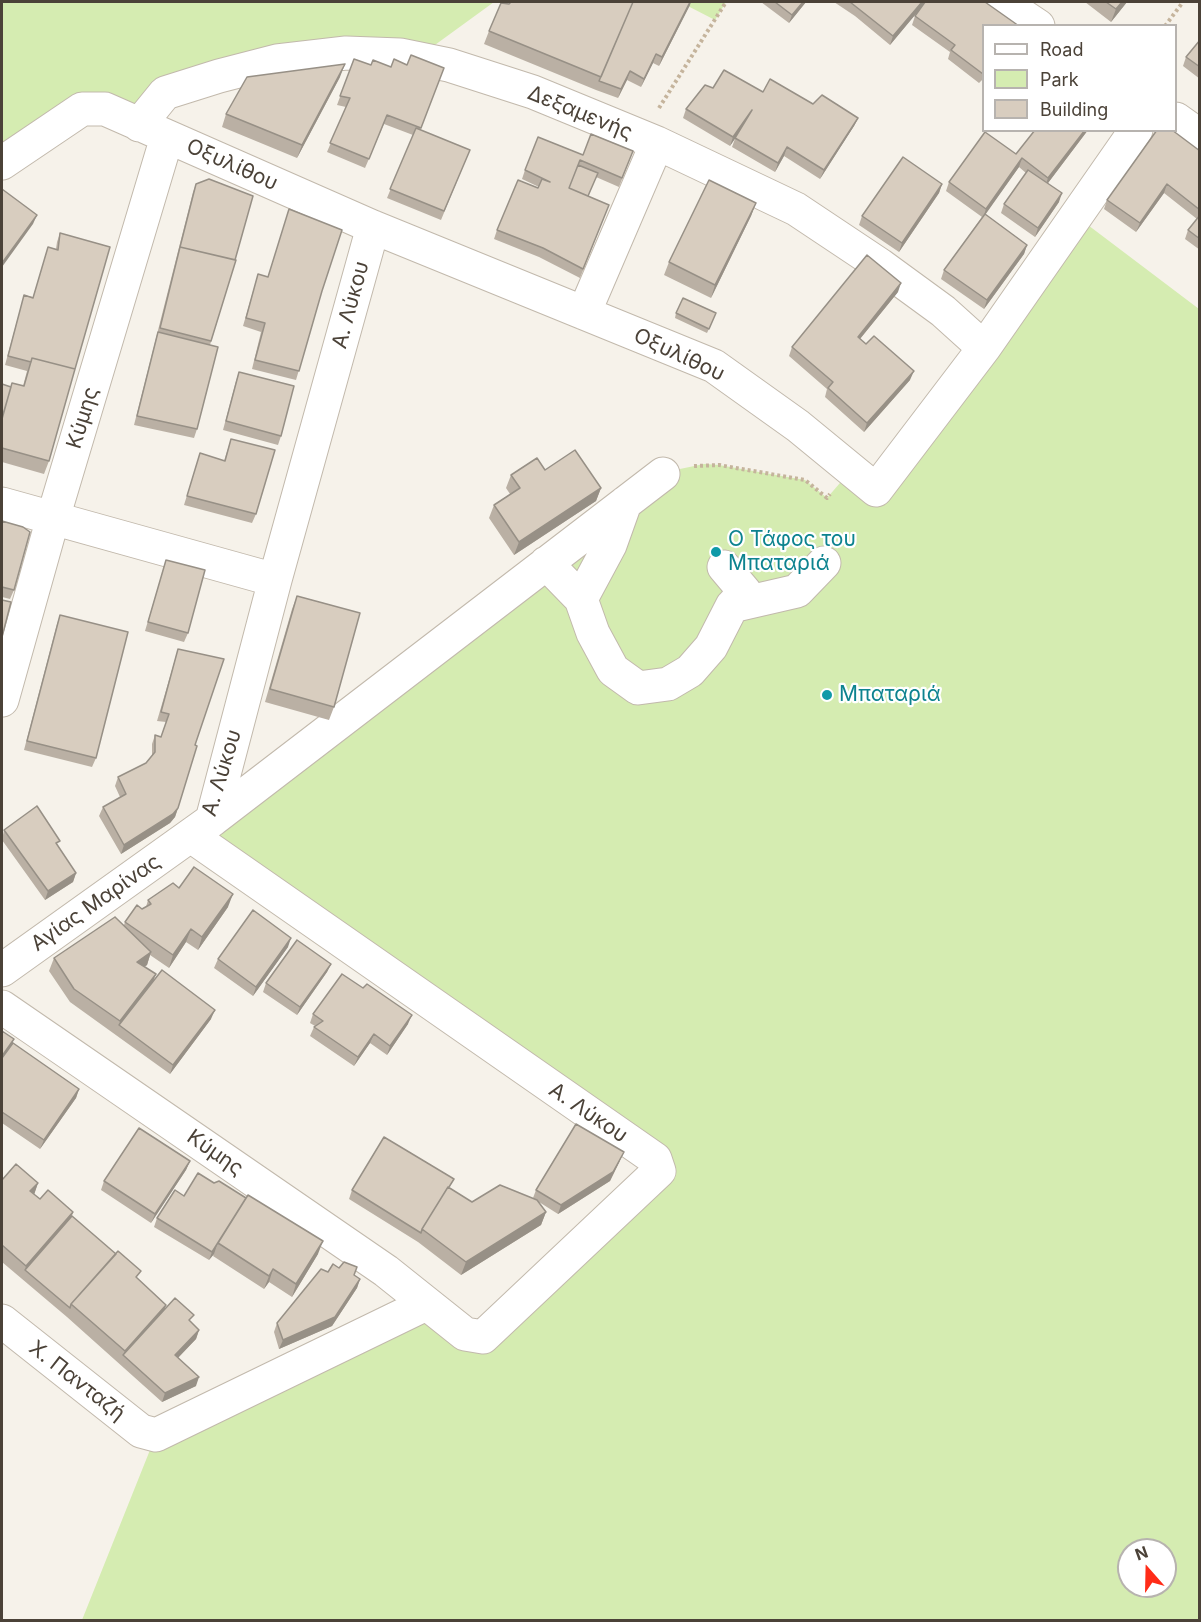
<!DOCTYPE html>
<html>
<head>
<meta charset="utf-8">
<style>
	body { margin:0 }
	#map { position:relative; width:1201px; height:1622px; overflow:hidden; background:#f6f2ea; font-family:Inter,sans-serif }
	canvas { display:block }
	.frame { position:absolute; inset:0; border:3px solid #4b4238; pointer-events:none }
	.legend { position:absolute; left:982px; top:24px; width:195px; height:108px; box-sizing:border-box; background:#fff; border:2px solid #b7b3af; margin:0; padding:8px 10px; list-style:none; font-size:18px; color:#4b4238 }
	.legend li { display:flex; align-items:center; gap:12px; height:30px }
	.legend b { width:30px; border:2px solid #b7b3af }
	.north { position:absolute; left:1117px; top:1538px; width:60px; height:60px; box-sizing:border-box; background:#fff; border:2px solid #b7b3af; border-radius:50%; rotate:340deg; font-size:16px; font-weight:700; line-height:24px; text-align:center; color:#4b4238 }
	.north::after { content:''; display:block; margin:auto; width:21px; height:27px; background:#ff2c18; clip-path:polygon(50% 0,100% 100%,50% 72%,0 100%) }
</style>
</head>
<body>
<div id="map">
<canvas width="1201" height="1622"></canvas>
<div class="frame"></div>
<ul class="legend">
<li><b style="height:8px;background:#fff"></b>Road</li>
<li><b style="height:16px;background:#d5ecb1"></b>Park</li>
<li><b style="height:16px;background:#d8cdbf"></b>Building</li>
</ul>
<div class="north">N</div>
</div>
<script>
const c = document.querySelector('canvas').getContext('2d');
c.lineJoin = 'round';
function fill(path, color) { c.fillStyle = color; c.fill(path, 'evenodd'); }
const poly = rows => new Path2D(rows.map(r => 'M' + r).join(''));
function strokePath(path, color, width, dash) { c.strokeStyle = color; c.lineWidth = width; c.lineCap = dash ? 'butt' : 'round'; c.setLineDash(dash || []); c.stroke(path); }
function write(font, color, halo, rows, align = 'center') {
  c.font = font + ' Inter,sans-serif'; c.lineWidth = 4.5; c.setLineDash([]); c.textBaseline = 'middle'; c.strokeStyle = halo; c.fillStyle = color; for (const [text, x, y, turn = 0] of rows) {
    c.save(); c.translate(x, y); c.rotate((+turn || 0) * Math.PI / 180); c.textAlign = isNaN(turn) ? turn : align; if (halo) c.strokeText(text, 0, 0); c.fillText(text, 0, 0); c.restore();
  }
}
const green = poly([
	[2,2,494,2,417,58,167,92,139,125,105,109,2,163],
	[680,2,726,2,715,20],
	[1076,216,1199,309,1199,1620,82,1620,156,1435,426,1304,465,1334,659,1171,191,836,675,470,704,464,719,465,805,480,827,498,852,469,876,489],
	[1129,1550,1165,1550,1165,1586,1129,1586]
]);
const path = poly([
	[1165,26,1183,2],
	[659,108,726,2],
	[694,466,719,465,805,480,827,498,830,494]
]);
const minor = poly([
	[1002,2,1038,26],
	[1176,119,1200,136],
	[139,125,165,93,219,76,277,61,346,53,400,55,449,65,533,92,657,143,796,209,880,265,943,311,984,348],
	[2,163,82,109,105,109,373,227,714,366,798,426,876,490,984,348,1136,130],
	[584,313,657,143],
	[2,504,275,580],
	[546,563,581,599,593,633,613,670,638,688,668,684,690,671,711,647,732,606,745,592,724,567],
	[581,599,610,545,625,503],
	[732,606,797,591,824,563],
	[2,700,53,518,167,137],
	[212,820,663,474],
	[2,970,212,820,275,580,373,227],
	[2,1007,386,1271,465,1334,483,1337,659,1171,655,1159,191,836],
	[2,1321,141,1431,156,1435,426,1304]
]);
const wall = poly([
	[761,2,806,2,789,23],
	[834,2,985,2,984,26,984,78,979,83,948,59,950,52,912,25,915,16,921,7,890,45,855,16],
	[1085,2,1127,2,1111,22],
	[509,4,690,5,659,66,653,63,641,87,627,80,618,98,596,90,484,44,489,31],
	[1200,40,1200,79,1183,66,1186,57],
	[354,59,371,65,391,67,407,65,444,68,420,130,470,150,441,220,387,198,413,135,384,124,365,168,327,152,346,107,337,105],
	[340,77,297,158,222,127,226,114],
	[713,88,763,92,813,104,858,118,854,126,820,179,784,156,775,172,732,147,736,136,730,146,683,118,686,109],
	[1035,130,1088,130,1048,183,1059,202,1035,237,1001,213,1004,204,1026,173,1019,167,985,214,1027,245,1024,254,984,309,941,279,944,270,982,217,946,191,949,182,1016,154],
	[633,151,619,187,596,177,588,196,609,205,580,278,539,257,494,239,497,230,538,188,539,187,522,179,525,170,583,155],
	[1200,151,1200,250,1185,239,1188,230,1197,219,1164,193,1136,232,1104,209,1107,200],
	[196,184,236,260,210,345,197,429,194,438,134,425,193,192],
	[942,184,939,193,899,252,859,225,862,216],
	[756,203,751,216,711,298,664,275,669,262],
	[60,233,49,461,44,474,2,462,2,384,11,387,23,386,27,371,5,365,24,295,33,297,48,247,56,249,57,242],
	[258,274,322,291,296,380,252,369,261,332,243,326],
	[898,292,860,339,910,380,864,432,825,397,827,389,789,356,792,347],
	[676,313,714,318,707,333,675,318],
	[239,372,281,436,278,445,223,430,236,381],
	[231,439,256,514,252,523,184,505,200,453,224,461],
	[545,470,601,488,596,501,514,555,489,518,494,505,510,494,506,488,511,475],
	[2,521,14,590,10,599,2,597],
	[166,560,188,633,184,642,145,631],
	[297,596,334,707,329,720,265,702,292,609],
	[60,615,96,758,92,767,24,750,57,624],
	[178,649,195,745,178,808,175,817,170,823,121,854,99,816,103,807,120,797,115,786,118,777,146,763,152,756,152,744,155,735,161,737,166,722,157,721],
	[4,830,76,873,73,882,45,900,2,840],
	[179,888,228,907,198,950,186,942,169,968,150,955,147,965,144,967,154,980,211,1019,170,1074,70,1002,49,971,54,958,124,925,125,922,146,907,148,900],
	[288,947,253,996,214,968,218,959],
	[331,964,327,972,297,1015,263,992,266,983],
	[313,1014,408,1024,387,1055,370,1043,354,1066,310,1036,314,1027,315,1026,310,1023],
	[2,1031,13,1043,79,1089,76,1098,40,1149,2,1123],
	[190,1161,186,1170,151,1223,101,1190,104,1181],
	[620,1161,610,1181,558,1214,539,1202,546,1212,541,1225,461,1275,418,1242,349,1199,352,1190,472,1202,533,1198,536,1190],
	[2,1178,3,1179,38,1183,34,1194,40,1199,73,1212,72,1216,138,1279,165,1309,191,1323,199,1330,196,1339,178,1358,196,1386,162,1402,67,1317,2,1262],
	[184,1196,318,1254,292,1297,269,1282,264,1289,213,1256,214,1254,209,1260,154,1227,157,1218],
	[339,1268,354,1275,360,1279,357,1288,332,1326,279,1349,274,1332,277,1323,328,1272]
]);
const shadedWall = poly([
	[690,2,691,2,690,5,659,66,662,57],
	[803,2,806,2,789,23,792,15],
	[922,2,926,2,890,45,893,36],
	[1122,2,1127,2,1111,22,1116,9],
	[656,54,653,63,641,87,644,79],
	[345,64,340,77,297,158,302,145],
	[630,71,627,80,618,98,621,89],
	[752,110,749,119,730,146,733,137],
	[858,118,854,126,820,179,824,170],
	[1085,130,1088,130,1045,187,1048,178],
	[787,147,784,156,775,172,778,163],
	[1022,158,1019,167,983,218,986,209],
	[942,184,939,193,899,252,902,243],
	[1167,184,1164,193,1136,232,1140,223],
	[1062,193,1059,202,1035,237,1038,228],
	[756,203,751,216,711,298,715,285],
	[37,215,33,224,2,267,2,263],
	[1027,245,1024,254,984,309,987,300],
	[901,283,898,292,855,345,858,337],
	[914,371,910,380,864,432,867,423],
	[601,488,596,501,514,555,519,542],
	[178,808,175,817,170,823,121,854,124,845],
	[76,873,73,882,45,900,48,891],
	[233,894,228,907,198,950,202,937],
	[191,929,186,942,169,968,173,955],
	[291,938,288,947,253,996,256,987],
	[151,952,147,965,132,975,137,962],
	[331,964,327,972,297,1015,300,1007],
	[156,974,151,987,119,1026,120,1021],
	[215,1010,211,1019,170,1074,173,1065],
	[412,1015,408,1024,387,1055,390,1046],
	[374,1034,370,1043,354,1066,358,1057],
	[79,1089,76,1098,40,1149,44,1140],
	[624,1152,610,1181,558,1214,561,1205],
	[190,1161,186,1170,151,1223,155,1214],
	[38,1183,34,1195,30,1191],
	[73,1212,68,1225,25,1270,26,1266],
	[546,1212,541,1225,461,1275,466,1262],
	[323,1241,318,1254,292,1297,296,1284],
	[217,1245,214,1254,209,1260,212,1252],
	[273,1269,269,1282,264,1289,269,1276],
	[360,1279,357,1288,332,1326,279,1349,283,1340],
	[166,1305,162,1318,123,1355,125,1351],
	[199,1330,196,1339,172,1364,175,1355],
	[199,1377,196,1386,162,1402,165,1393]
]);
const building = poly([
	[511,2,633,2,601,77,489,31,501,3,509,4,511,2],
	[633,2,690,2,662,57,656,54,644,79,630,71,621,89,599,81,633,2],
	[775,2,803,2,792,15,775,2],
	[850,2,922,2,893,36,850,2],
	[925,2,985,2,1019,26,984,26,984,73,983,74,951,50,955,45,915,16,925,2],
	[1106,2,1122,2,1116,9,1106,2],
	[1200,40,1200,67,1186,57,1200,40],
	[411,55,444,68,421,128,387,115,369,159,330,143,350,98,340,96,354,59,371,65,373,60,391,67,394,59,407,65,411,55],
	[345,64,302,145,226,114,247,77,345,64],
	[724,70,763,92,770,79,813,104,822,95,858,118,824,170,787,147,778,163,735,138,752,110,733,137,686,109,705,85,713,88,724,70],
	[416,128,470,150,444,211,390,189,416,128],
	[1035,130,1085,130,1048,178,1022,158,986,209,949,182,985,132,1016,154,1035,130],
	[1157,130,1172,130,1200,151,1200,210,1167,184,1140,223,1107,200,1157,130],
	[591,134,633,151,622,178,580,160,569,188,609,205,583,269,543,248,497,230,518,180,538,188,542,179,550,182,525,170,538,137,583,155,591,134],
	[903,157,942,184,902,243,862,216,903,157],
	[578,165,598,173,588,196,569,188,578,165],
	[1028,170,1062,193,1038,228,1004,204,1028,170],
	[209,179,253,196,235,260,180,247,179,251,196,184,209,179],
	[709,180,756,203,715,285,669,262,709,180],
	[2,189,37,215,2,263,2,189],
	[289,209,342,230,322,291,299,371,255,360,265,323,246,318,258,274,268,277,289,209],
	[985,214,1027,245,987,300,944,270,985,214],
	[1200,215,1200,239,1188,230,1200,215],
	[60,233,110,247,75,369,32,358,31,362,8,356,24,295,33,298,48,247,58,250,60,233],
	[180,247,236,260,211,341,160,328,180,247],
	[867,255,901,283,858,337,866,344,874,336,914,371,867,423,828,388,833,382,792,347,867,255],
	[683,298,716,313,709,329,676,313,683,298],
	[158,332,218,347,197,429,137,416,158,332],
	[32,358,75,369,49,461,2,448,2,419,12,383,24,386,32,358],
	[239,372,294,386,281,436,226,421,239,372],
	[2,384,11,387,2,418,2,384],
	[231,439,275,450,256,514,187,496,200,453,225,461,231,439],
	[575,450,601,488,519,542,494,505,520,488,511,475,537,458,545,470,575,450],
	[2,521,23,527,30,532,14,590,2,587,2,521],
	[166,560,205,570,188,633,148,622,166,560],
	[297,596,360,613,334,707,270,689,297,596],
	[2,600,11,602,2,637,2,600],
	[60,615,128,632,96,758,27,741,60,615],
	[178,649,224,659,195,745,197,746,178,808,173,814,124,845,103,807,126,794,118,777,146,763,155,752,155,735,161,737,169,714,161,712,178,649],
	[37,806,60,841,56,843,76,873,48,891,4,830,37,806],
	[194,867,233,894,202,937,191,929,173,955,125,922,137,905,142,909,151,904,148,900,173,883,179,888,194,867],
	[253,910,291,938,256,987,218,959,253,910],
	[115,917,151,952,137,962,156,974,120,1021,74,989,54,958,115,917],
	[297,940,331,964,300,1007,266,983,297,940],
	[162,970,215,1010,173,1065,119,1025,162,970],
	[342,974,363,988,367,984,412,1015,390,1046,374,1034,358,1057,314,1027,323,1021,313,1014,342,974],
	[2,1031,14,1039,2,1056,2,1031],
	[13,1043,79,1089,44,1140,2,1112,2,1058,13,1043],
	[576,1124,624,1152,613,1172,561,1205,536,1190,576,1124],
	[139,1128,190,1161,155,1214,104,1181,139,1128],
	[384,1137,454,1179,449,1187,448,1187,422,1229,421,1233,352,1190,384,1137],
	[16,1164,38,1183,30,1191,40,1199,48,1190,73,1212,26,1266,2,1245,2,1180,16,1164],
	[198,1173,214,1183,219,1181,246,1198,212,1252,157,1218,175,1190,184,1196,198,1173],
	[500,1185,537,1200,546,1212,466,1262,422,1229,448,1187,472,1202,500,1185],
	[248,1195,323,1241,296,1284,273,1269,269,1276,218,1243,248,1195],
	[72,1216,116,1254,71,1304,70,1308,25,1270,72,1216],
	[118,1251,141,1271,136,1277,166,1305,125,1351,71,1304,118,1251],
	[344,1262,357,1267,354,1275,360,1279,335,1317,283,1340,277,1323,321,1269,328,1272,333,1264,339,1268,344,1262],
	[175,1298,194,1315,189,1320,199,1330,175,1355,199,1377,165,1393,123,1355,175,1298]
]);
const markers = [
	[716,552,6,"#0f9aa8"],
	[827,695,6,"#0f9aa8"]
];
const streetNames = [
	["Δεξαμενής",580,113,22],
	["Οξυλίθου",232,165,24],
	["Α. Λύκου",351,305,-75],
	["Οξυλίθου",679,355,25],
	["Κύμης",83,418,-73],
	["Α. Λύκου",222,773,-73],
	["Αγίας Μαρίνας",96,903,-35],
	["Α. Λύκου",588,1113,34],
	["Κύμης",215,1153,35],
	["Χ. Πανταζή",77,1381,38]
];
const cultureNames = [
	["Ο Τάφος του",728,540],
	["Μπαταριά",728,564],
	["Μπαταριά",839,695]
];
fill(green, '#d5ecb1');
strokePath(minor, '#c2b9ac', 35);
strokePath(path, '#c5b49c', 4, [3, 3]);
strokePath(minor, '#fff', 33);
fill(wall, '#bab0a4');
fill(shadedWall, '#979086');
fill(building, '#d8cdbf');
strokePath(building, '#979086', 1.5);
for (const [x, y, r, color] of markers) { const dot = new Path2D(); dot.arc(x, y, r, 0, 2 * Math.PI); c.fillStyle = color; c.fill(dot); strokePath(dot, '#fff', 2); }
write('21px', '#4b4238', '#fff', streetNames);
write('21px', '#0d838f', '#fff', cultureNames, 'left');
</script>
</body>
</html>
